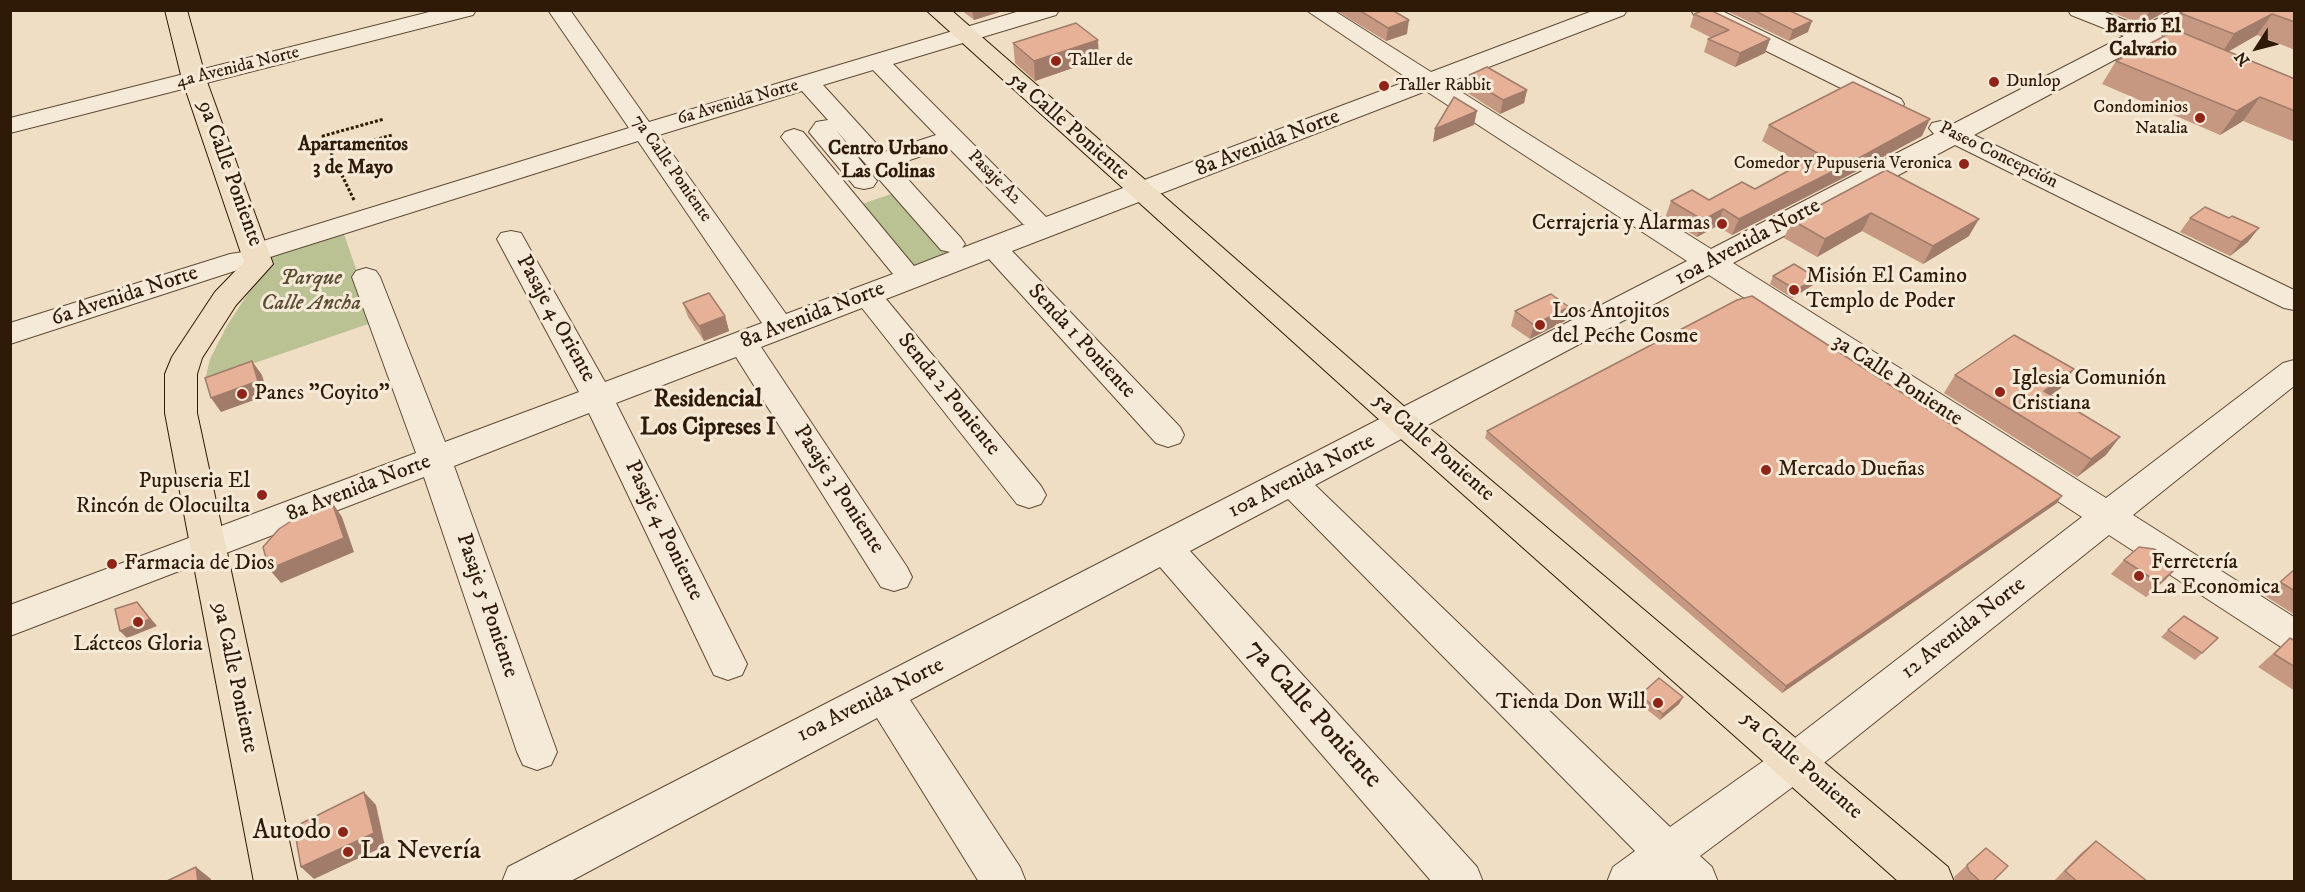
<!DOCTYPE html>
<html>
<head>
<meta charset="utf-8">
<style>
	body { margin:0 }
	#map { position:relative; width:2305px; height:892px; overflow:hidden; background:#efdec3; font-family:"IM FELL DW Pica",serif }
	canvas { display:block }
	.frame { position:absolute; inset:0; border:12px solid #2f1a07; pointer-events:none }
	.north { position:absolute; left:2227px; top:18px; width:60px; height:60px; -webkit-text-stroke:4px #f5ead8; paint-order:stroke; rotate:234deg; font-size:16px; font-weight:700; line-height:24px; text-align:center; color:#2f1a07 }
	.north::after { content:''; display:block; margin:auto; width:21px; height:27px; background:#2f1a07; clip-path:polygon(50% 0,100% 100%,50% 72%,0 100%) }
</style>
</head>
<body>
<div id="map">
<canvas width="2305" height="892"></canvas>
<div class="frame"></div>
<div class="north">N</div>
</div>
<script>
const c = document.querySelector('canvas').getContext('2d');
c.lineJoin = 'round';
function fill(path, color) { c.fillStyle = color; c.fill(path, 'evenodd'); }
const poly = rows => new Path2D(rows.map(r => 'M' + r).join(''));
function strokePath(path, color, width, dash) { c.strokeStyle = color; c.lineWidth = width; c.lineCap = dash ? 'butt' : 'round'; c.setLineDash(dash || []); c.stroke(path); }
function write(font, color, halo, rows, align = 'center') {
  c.font = font + ' "IM FELL DW Pica",serif'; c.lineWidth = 6; c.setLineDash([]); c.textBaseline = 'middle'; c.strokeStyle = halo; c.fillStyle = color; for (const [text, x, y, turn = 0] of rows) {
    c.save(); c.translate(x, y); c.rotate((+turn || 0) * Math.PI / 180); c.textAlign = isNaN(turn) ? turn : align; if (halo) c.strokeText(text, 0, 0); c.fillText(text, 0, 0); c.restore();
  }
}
const green = poly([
	[900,191,954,251,908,268,856,206],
	[343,231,374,322,205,380,210,359,228,324,274,254]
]);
const path = poly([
	[331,152,392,135],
	[354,200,323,136,384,119]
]);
const minor = poly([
	[437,10,476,10,473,15,10,133,10,118,437,10],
	[548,10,570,10,649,122,1023,10,1059,10,1056,15,893,64,1046,217,1410,80,1306,10,1333,10,1431,72,1595,10,1627,10,1624,15,1447,83,1711,249,1934,134,1929,128,1932,123,1941,121,1953,124,2124,36,2071,15,2068,10,2100,10,2142,27,2174,10,2203,10,2200,15,2161,35,2167,41,2164,46,2156,48,2144,44,1974,135,2294,290,2294,310,2284,308,1955,145,1733,263,2106,498,2283,363,2294,360,2294,386,2133,515,2294,617,2294,651,2281,647,2109,535,1810,774,1700,856,1712,867,1718,882,1607,882,1613,867,1635,851,1288,499,1190,551,1477,867,1483,882,1432,882,1160,567,910,700,1020,867,1026,882,979,882,877,718,569,882,502,882,508,867,1687,261,1426,91,1012,251,1180,427,1184,435,1180,443,1168,447,1156,443,989,259,886,299,1041,486,1046,495,1041,504,1029,508,1017,504,862,308,761,347,907,567,912,577,907,587,894,591,881,587,736,357,616,403,747,664,742,675,728,680,714,675,589,413,454,466,557,752,551,765,537,770,523,765,517,752,424,477,10,636,10,605,416,453,352,277,356,271,366,268,376,271,380,277,445,442,579,392,497,239,501,233,511,231,521,233,605,382,762,323,638,141,267,258,254,260,250,266,10,344,10,323,230,254,243,252,247,246,629,128,548,10],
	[873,70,936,135,884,152,823,85,873,70],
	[802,91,828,120,816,122,809,132,855,187,864,189,873,187,877,181,836,130,941,250,950,252,914,266,803,132,794,129,785,132,781,137,785,142,893,274,786,314,659,135,802,91],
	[948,147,1023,224,1025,224,962,248,965,244,961,238,895,165,948,147],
	[1709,275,2082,517,1782,748,1670,827,1315,485,1709,275],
	[1691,10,1720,10,1901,99,1904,104,1901,109,1892,111,1883,109,1694,15,1691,10]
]);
const major = poly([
	[165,10,187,10,206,79,273,264,236,305,202,358,197,374,197,413,298,882,254,882,165,413,165,374,172,357,215,292,244,262,182,79,165,10],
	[926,10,951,10,1415,416,1948,867,1954,882,1899,882,1393,432,926,10]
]);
const wall = poly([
	[961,10,1006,10,974,20],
	[1335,10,1392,10,1407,34,1386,41],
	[1730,10,1788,10,1808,32,1789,41,1729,12],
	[2107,10,2168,10,2142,25],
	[2295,10,2295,50,2257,35,2228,52,2295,79,2295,142,2243,121,2220,135,2102,84,2116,61,2166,35,2180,13],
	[1694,14,1770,39,1765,53,1735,67,1704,52,1708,39,1712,38,1690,27],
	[1013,43,1099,59,1035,81,1015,63],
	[1465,77,1527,90,1524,103,1500,114,1463,90],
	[1769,125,1922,136,1851,174,1732,235,1717,226,1697,237,1665,218,1671,201,1709,200,1755,189,1801,164,1762,141],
	[1886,170,1969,236,1923,264,1862,231,1817,257,1784,238,1792,220],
	[2190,218,2248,242,2230,256,2180,232],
	[1773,276,1817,278,1813,285,1792,298,1770,284],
	[683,303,725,316,729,331,704,341,688,317],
	[1515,311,1565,321,1530,339,1511,326],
	[1955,375,2061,388,2051,395,2106,455,2077,477,1944,393],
	[1487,431,2057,503,1782,693,1485,438],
	[2124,560,2166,579,2146,597,2111,574],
	[2295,569,2295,615,2265,596],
	[2168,630,2218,638,2195,660,2161,637],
	[2290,638,2295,641,2295,691,2258,667],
	[1640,695,1683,697,1679,704,1660,720,1636,701],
	[2096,841,2146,882,2053,882,2081,853],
	[1967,865,1992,882,1955,882,1954,877]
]);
const shadedWall = poly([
	[972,10,1006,10,974,20],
	[2150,10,2168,10,2142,25],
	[2272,14,2257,35,2220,56,2234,34],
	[1409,20,1407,34,1386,41,1388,28],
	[1812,21,1808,32,1789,41,1793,30],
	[1770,39,1765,53,1735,67,1740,53],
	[1098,40,1099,59,1035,81,1034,61],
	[1527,90,1524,103,1500,114,1503,100],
	[2260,97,2243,121,2220,135,2237,111],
	[1477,111,1474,125,1433,142,1435,129],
	[1930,119,1922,136,1851,174,1732,235,1739,219],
	[1723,209,1717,226,1697,237,1703,220],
	[1871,213,1862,231,1817,257,1825,239],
	[1979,219,1969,236,1923,264,1933,246],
	[2259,228,2248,242,2230,256,2241,242],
	[1817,278,1813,285,1792,298,1796,290],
	[1569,307,1565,321,1530,339,1534,325],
	[725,316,729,331,704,341,699,326],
	[252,361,262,375,268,395,221,412,211,398],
	[2074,369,2061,388,2031,409,2044,391],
	[2120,437,2106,455,2077,477,2091,459],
	[2062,496,2057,503,1782,693,1786,686],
	[332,502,342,517,354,552,281,583,269,569],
	[2180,565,2166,579,2146,597,2159,583],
	[137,602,157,626,127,638,120,631],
	[1683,697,1679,704,1660,720,1663,714],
	[364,792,376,805,385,846,314,879,301,867],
	[196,867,211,879,211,882,198,882]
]);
const building = poly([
	[1359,10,1392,10,1409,20,1388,28,1359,10],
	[1704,10,1710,10,1770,39,1740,53,1708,39,1729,30,1694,14,1704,10],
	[1753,10,1788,10,1812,21,1793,30,1753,10],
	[2185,10,2295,10,2295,22,2272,14,2234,34,2180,13,2185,10],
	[1076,23,1098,40,1034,61,1013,43,1076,23],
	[2176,30,2295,79,2295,111,2260,97,2237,111,2116,61,2176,30],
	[1487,67,1527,90,1503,100,1465,77,1487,67],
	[1853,82,1930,119,1859,158,1739,219,1723,209,1703,220,1671,201,1692,190,1709,200,1742,182,1755,189,1819,154,1769,125,1853,82],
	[1454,97,1477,111,1435,129,1454,97],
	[1886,170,1979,219,1933,246,1871,213,1825,239,1792,220,1886,170],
	[2205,207,2229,218,2232,216,2259,228,2241,242,2190,218,2205,207],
	[1794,264,1817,278,1796,290,1773,276,1794,264],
	[709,293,725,316,699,326,683,303,709,293],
	[1551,294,1569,307,1534,325,1515,311,1551,294],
	[1752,296,2062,496,1786,686,1487,431,1737,300,1752,296],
	[2014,335,2074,369,2044,391,2120,437,2091,459,1955,375,2014,335],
	[252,361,258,381,211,398,205,378,252,361],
	[332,502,344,538,269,569,263,547,279,529,294,519,332,502],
	[2139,547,2154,549,2180,565,2159,583,2124,560,2139,547],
	[2295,569,2295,591,2280,582,2295,569],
	[137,602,150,619,120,631,115,609,137,602],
	[2184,616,2218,638,2202,653,2168,630,2184,616],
	[2290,638,2295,641,2295,667,2274,654,2290,638],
	[1659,678,1683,697,1663,714,1640,695,1659,678],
	[364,792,374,833,301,867,294,827,364,792],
	[2096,841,2147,881,2146,882,2078,882,2065,871,2096,841],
	[1986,848,2008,866,1992,882,1981,882,1969,871,1967,865,1986,848],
	[196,867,198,882,165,882,196,867]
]);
const markers = [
	[1056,61,6,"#8f2418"],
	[1994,82,6,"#8f2418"],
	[1384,86,6,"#8f2418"],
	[2200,118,6,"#8f2418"],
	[1964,164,6,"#8f2418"],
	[1722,224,6,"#8f2418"],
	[1794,290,6,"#8f2418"],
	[1540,325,6,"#8f2418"],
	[2000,392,6,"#8f2418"],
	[242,394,6,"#8f2418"],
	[1766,470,6,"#8f2418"],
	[262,495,6,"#8f2418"],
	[112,564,6,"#8f2418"],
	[2139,576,6,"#8f2418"],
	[138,622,6,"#8f2418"],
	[1658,703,6,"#8f2418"],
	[343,832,6,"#8f2418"],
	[348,852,6,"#8f2418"]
];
const farPoinames = [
	["Taller de",1068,61],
	["Dunlop",2006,82],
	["Taller Rabbit",1396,86],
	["Condominios",2188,108,"right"],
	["Natalia",2188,129,"right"],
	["Comedor y Pupuseria Veronica",1952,164,"right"]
];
const farStreetnames = [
	["4a Avenida Norte",238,68,-14],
	["6a Avenida Norte",738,103,-16],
	["Paseo Concepción",1998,156,26],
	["7a Calle Poniente",671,169,55],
	["Pasaje A2",994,178,45]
];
const farNeighbourhoodnames = [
	["Barrio El",2143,28],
	["Calvario",2143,51],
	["Apartamentos",353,146],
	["3 de Mayo",353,169],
	["Centro Urbano",888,150],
	["Las Colinas",888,173]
];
const streetNames = [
	["5a Calle Poniente",1068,127,41],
	["8a Avenida Norte",1268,144,-21],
	["9a Calle Poniente",229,174,70],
	["10a Avenida Norte",1748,243,-28],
	["6a Avenida Norte",125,297,-18],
	["8a Avenida Norte",813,316,-21],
	["Pasaje 4 Oriente",555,319,61],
	["Senda 1 Poniente",1081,342,47],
	["3a Calle Poniente",1897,381,33],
	["Senda 2 Poniente",948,395,51],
	["5a Calle Poniente",1433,448,41],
	["10a Avenida Norte",1302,477,-27],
	["8a Avenida Norte",359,489,-21],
	["Pasaje 3 Poniente",838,490,57],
	["Pasaje 4 Poniente",663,531,64],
	["Pasaje 5 Poniente",486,606,71],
	["12 Avenida Norte",1964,629,-38],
	["9a Calle Poniente",234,678,78],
	["10a Avenida Norte",871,701,-27],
	["5a Calle Poniente",1801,766,41]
];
const poiNames = [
	["Cerrajeria y Alarmas",1710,224,"right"],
	["Misión El Camino",1806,277],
	["Templo de Poder",1806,302],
	["Los Antojitos",1552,312],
	["del Peche Cosme",1552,337],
	["Iglesia Comunión",2012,379],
	["Cristiana",2012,404],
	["Panes \"Coyito\"",254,394],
	["Mercado Dueñas",1778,470],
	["Pupuseria El",250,482,"right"],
	["Rincón de Olocuilta",250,507,"right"],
	["Ferretería",2151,563],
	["La Economica",2151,588],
	["Farmacia de Dios",124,564],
	["Lácteos Gloria",138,645,"center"],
	["Tienda Don Will",1646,703,"right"]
];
const parkNames = [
	["Parque",311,279],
	["Calle Ancha",311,304]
];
const neighbourhoodNames = [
	["Residencial",708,401],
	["Los Cipreses I",708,429]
];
const nearStreetnames = [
	["7a Calle Poniente",1313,715,48]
];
const nearPoinames = [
	["Autodo",331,832],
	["La Nevería",360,852,"left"]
];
fill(green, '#bac193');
strokePath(minor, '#5f4b36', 2);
strokePath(major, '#2f1a07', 2);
strokePath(path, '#2f1a07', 3, [3, 2]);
fill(minor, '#f5ead8');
fill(major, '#efdec3');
fill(wall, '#c69882');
fill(shadedWall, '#a17c6a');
fill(building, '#e6b197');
strokePath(building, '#a17c6a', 1.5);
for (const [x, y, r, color] of markers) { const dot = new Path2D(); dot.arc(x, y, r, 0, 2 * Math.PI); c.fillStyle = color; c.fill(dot); strokePath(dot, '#f5ead8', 2); }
write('18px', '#2f1a07', '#f5ead8', farPoinames, 'left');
write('18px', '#2f1a07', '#f5ead8', farStreetnames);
write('bold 20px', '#2f1a07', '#f5ead8', farNeighbourhoodnames);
write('22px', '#2f1a07', '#f5ead8', streetNames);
write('22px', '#2f1a07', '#f5ead8', poiNames, 'left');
write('italic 22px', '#594c31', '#f5ead8', parkNames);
write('bold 24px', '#2f1a07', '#f5ead8', neighbourhoodNames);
write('27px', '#2f1a07', '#f5ead8', nearStreetnames);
write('27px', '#2f1a07', '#f5ead8', nearPoinames, 'right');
</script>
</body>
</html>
